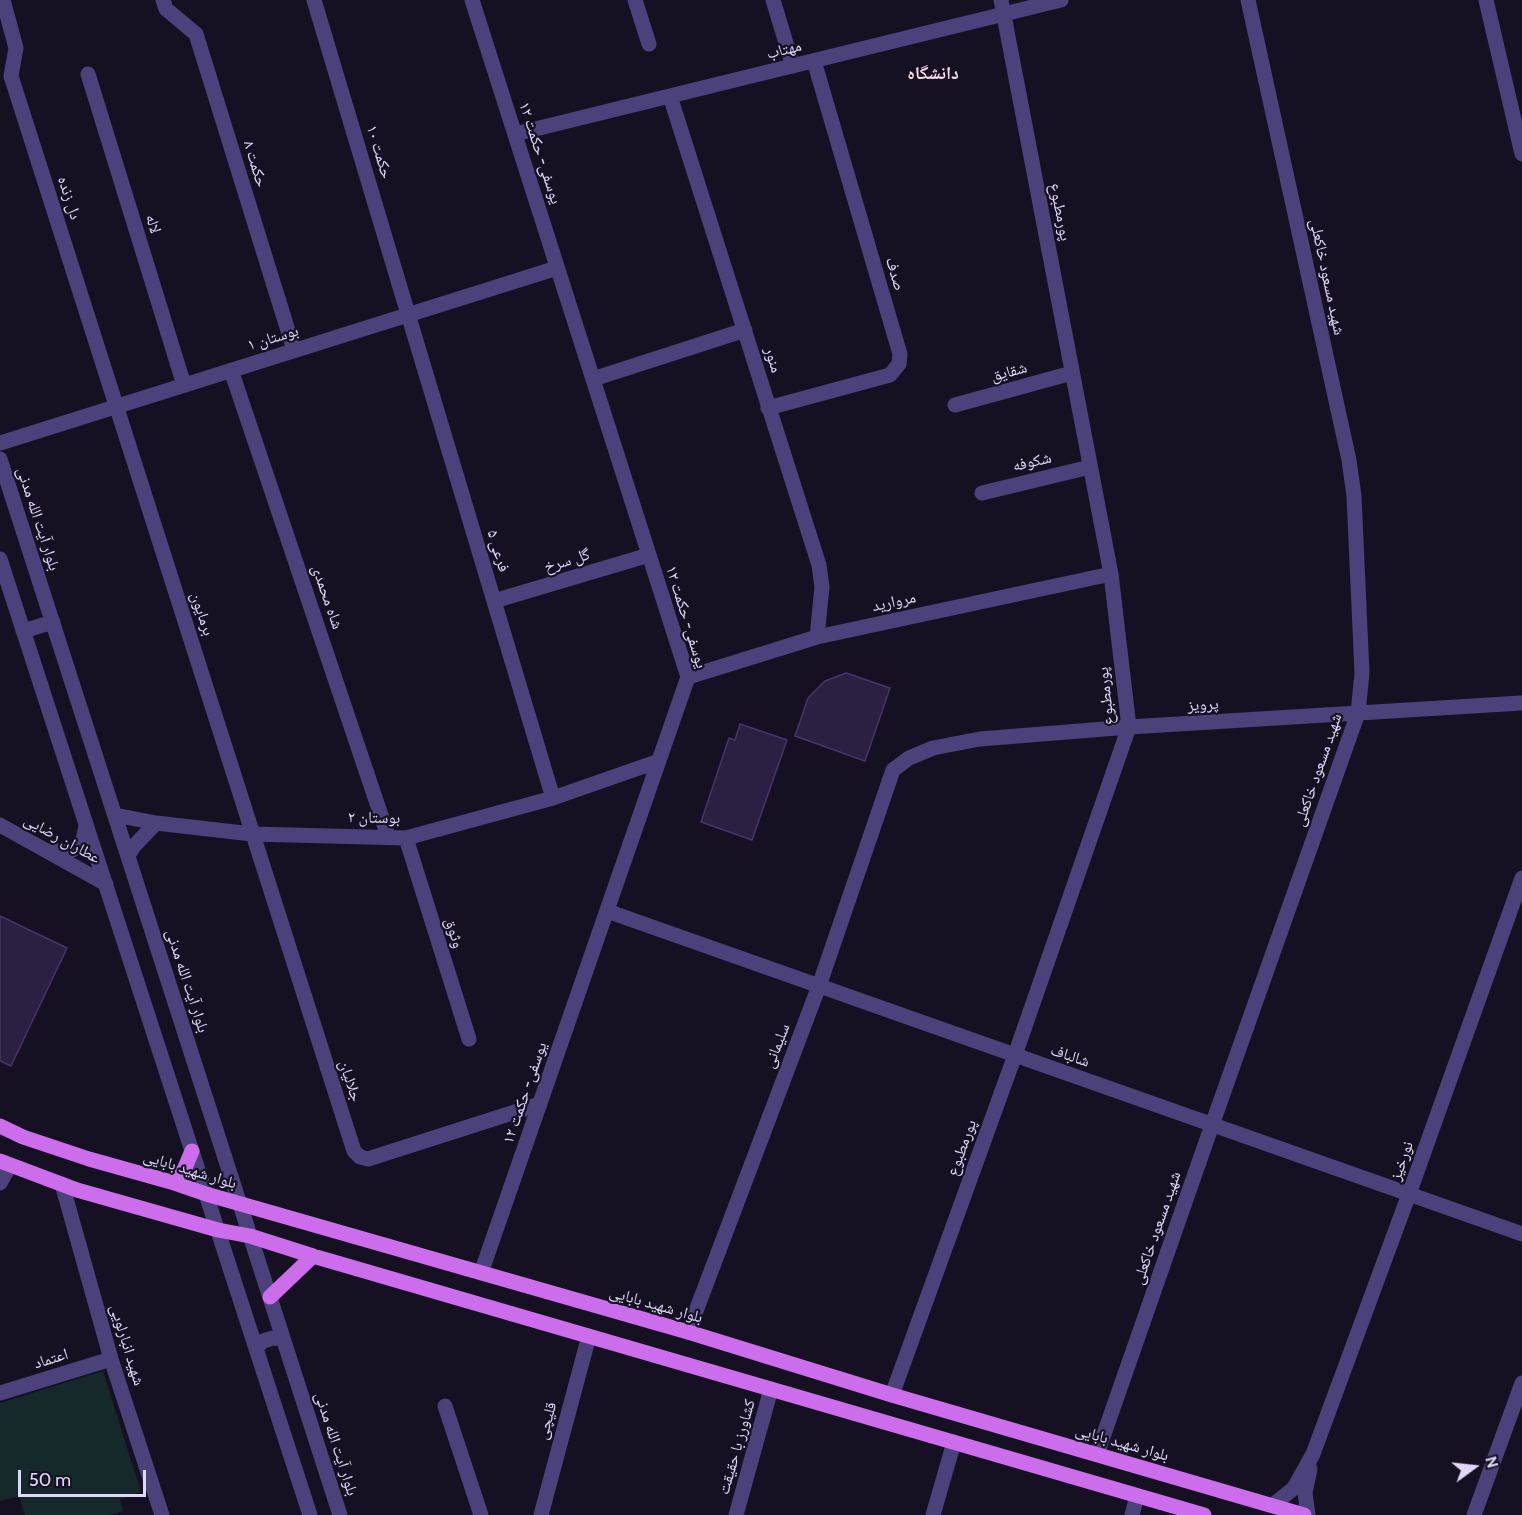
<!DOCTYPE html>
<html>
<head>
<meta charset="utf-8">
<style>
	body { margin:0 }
	#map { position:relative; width:1522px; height:1515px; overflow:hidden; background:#161122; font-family:Cabin,sans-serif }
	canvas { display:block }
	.north { position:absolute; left:1444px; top:1437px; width:60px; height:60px; -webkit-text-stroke:4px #161122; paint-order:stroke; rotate:75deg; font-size:16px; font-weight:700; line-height:24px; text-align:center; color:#e0d7fa }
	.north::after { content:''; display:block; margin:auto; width:21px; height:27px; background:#e0d7fa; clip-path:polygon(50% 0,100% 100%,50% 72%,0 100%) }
	.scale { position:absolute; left:18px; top:1470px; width:128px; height:27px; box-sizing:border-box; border:3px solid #e0d7fa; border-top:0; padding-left:8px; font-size:18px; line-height:21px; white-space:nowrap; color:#e0d7fa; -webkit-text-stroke:4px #161122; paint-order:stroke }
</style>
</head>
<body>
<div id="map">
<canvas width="1522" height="1515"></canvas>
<div class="north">N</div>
<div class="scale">50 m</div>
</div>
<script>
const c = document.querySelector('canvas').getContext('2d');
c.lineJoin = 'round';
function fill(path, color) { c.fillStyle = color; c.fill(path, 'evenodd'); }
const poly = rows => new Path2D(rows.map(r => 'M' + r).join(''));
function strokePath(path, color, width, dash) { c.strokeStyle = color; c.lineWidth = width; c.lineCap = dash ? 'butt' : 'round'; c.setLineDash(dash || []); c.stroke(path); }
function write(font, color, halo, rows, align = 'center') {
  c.font = font + ' Cabin,"Noto Naskh Arabic",sans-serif'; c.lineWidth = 4.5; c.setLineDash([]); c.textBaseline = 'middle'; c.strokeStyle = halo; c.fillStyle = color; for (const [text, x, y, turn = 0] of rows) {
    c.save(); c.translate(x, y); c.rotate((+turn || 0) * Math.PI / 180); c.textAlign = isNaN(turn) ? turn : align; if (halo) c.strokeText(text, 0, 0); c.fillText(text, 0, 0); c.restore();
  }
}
const green = poly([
	[103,1371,141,1492,120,1499,123,1511,111,1515,25,1515,19,1496,0,1501,0,1403]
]);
const building = poly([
	[846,673,890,688,865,761,795,736,808,698,825,681,846,673],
	[740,724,787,740,752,840,701,822,729,738,735,740,740,724],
	[0,916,67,948,11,1066,0,1061,0,916]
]);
const minor = poly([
	[3,0,16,48,11,76,354,1151,360,1157,368,1159,540,1104],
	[163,0,166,9,196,34,294,350],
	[314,0,553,798],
	[472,0,688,677,481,1273],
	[635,0,649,44],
	[773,0,793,66],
	[1486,0,1522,154],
	[88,74,184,385],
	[670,96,819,565,822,587,817,637],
	[515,134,1061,0],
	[231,370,388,836],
	[593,379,745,330],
	[955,405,1072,373],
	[768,408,890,375,899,364,900,354,814,61],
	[0,443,557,268],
	[0,459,340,1515],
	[982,493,1090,467],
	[0,559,310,1515],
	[494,601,649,555],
	[23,631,53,622],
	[688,677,817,637,1111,574],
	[115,815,156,823,252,834,406,838,553,798,659,761],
	[0,825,106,884],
	[406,838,469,1039],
	[48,851,70,851,79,847,83,840,86,826],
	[128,855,134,846,156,823],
	[607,911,1522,1234],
	[0,1183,10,1165],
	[62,1184,111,1359,162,1515],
	[688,1332,819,986,893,770,909,758,933,748,980,739,1129,727,1522,703],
	[256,1348,263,1341,273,1338,283,1339],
	[0,1393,111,1359],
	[892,1395,1015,1055,1129,727,1111,574,1001,0],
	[445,1406,481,1515],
	[1097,1454,1212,1125,1358,713,1362,673,1354,496,1349,460,1248,0],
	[1273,1505,1294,1488,1313,1454,1409,1194,1522,878],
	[541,1515,589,1336],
	[736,1515,771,1389],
	[933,1515,954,1442],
	[1132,1515,1137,1496],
	[1308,1515,1305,1493,1310,1469],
	[1474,1515,1522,1383]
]);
const major = poly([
	[0,1126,23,1137,89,1159,171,1182,206,1194,688,1332,892,1395,1304,1515],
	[0,1161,77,1190,218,1230,250,1236,313,1256,1204,1515],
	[171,1182,184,1170,192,1151],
	[270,1297,313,1256]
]);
const streetNames = [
	["مهتاب",784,50,-14],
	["حکمت ۱۰",379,152,73],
	["یوسفی- حکمت ۱۲",540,153,72],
	["حکمت ۸",255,164,73],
	["دل زنده",69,198,72],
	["پورمطبوع",1060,212,79],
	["لاله",153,224,73],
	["صدف",895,274,74],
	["شهید مسعود خاکعلی",1327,277,78],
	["بوستان ۱",273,338,-17],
	["منور",773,360,73],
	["شقایق",1009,372,-15],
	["شکوفه",1032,462,-13],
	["بلوار آیت الله مدنی",38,519,72],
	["فرعی ۵",498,551,73],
	["گل سرخ",567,561,-17],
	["شاه محمدی",327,597,71],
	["مروارید",894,602,-12],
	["برمایون",202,614,72],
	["یوسفی- حکمت ۱۲",686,617,73],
	["پورمطبوع",1106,696,-96],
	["پرویز",1203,705,-4],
	["شهید مسعود خاکعلی",1318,770,-71],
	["بوستان ۲",374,818,1],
	["عطاران رضایی",62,839,29],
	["وثوق",454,933,73],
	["بلوار آیت الله مدنی",187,981,72],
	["سلیمانی",777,1046,-69],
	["شالباف",1070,1056,19],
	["جلالیان",350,1081,72],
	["یوسفی- حکمت ۱۲",525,1093,-71],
	["پورمطبوع",962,1148,-70],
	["نورخیز",1402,1161,-70],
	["بلوار شهید بابایی",190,1170,17],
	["شهید مسعود خاکعلی",1157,1228,-71],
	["بلوار شهید بابایی",656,1305,16],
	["شهید انبارلویی",127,1345,73],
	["اعتماد",51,1359,-17],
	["قلیچی",547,1421,-75],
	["بلوار شهید بابایی",1122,1443,16],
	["بلوار آیت الله مدنی",336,1444,72],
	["کشاورز با حقیقت",737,1447,-74]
];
const neighbourhoodNames = [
	["دانشگاه",933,74]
];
fill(green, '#15292b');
fill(building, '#2a2041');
strokePath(building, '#46356a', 1.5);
strokePath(minor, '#4b427b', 15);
strokePath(major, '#cc6dec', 15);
write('16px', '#e0d7fa', '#161122', streetNames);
write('bold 18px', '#fad9ea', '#161122', neighbourhoodNames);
</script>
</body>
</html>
